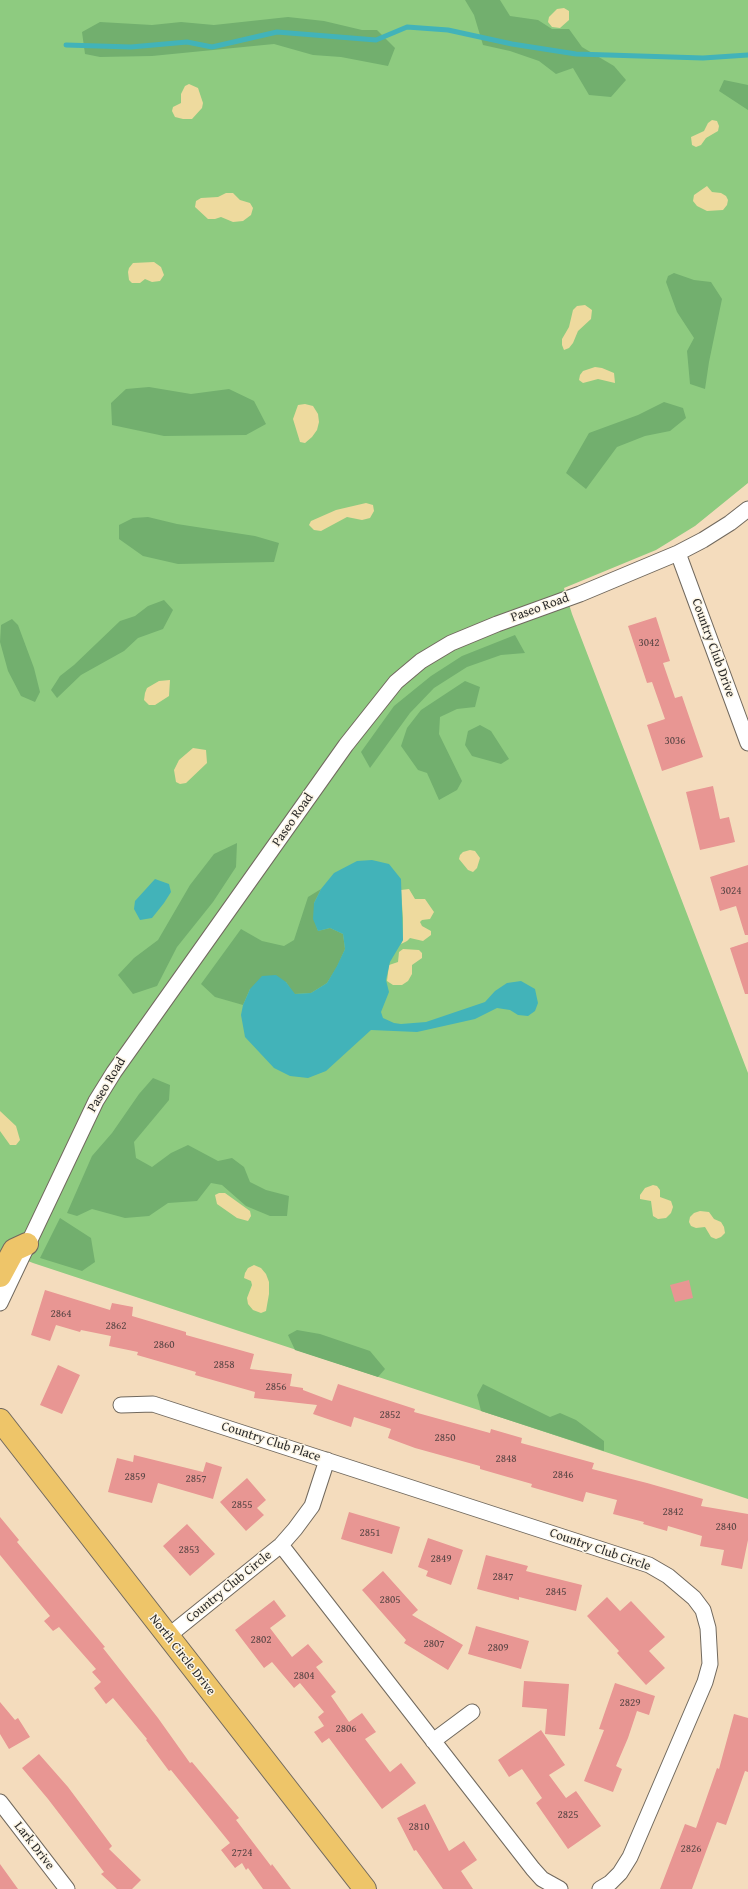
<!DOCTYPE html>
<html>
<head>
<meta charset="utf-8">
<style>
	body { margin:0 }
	canvas { display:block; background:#f4dcbd }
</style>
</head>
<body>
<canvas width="748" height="1889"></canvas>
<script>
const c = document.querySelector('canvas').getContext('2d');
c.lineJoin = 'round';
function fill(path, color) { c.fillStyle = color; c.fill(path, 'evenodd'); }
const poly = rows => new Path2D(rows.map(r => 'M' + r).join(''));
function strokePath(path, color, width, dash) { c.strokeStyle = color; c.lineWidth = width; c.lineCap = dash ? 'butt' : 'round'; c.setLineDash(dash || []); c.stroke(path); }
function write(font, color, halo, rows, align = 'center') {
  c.font = font + ' "Gentium Book Plus",serif'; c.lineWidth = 3; c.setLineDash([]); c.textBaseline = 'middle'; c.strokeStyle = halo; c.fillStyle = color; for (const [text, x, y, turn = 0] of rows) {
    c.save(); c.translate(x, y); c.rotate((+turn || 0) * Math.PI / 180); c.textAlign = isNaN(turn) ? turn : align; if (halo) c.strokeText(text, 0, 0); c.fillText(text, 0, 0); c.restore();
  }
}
const green = poly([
	[0,0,748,0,748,483,695,526,656,550,564,588,572,614,748,1073,748,1499,33,1263,8,1253,0,1267]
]);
const forest = poly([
	[465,0,500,0,510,16,538,20,552,29,569,29,582,47,614,66,626,80,611,97,589,95,573,68,556,74,539,61,510,51,483,45,474,15],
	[288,17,324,21,362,30,377,30,395,48,388,66,341,57,313,55,274,44,152,56,100,57,85,54,82,32,100,22,152,25,181,22,214,25],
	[724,80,748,85,748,110,719,91],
	[674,273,694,280,711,282,722,299,709,362,705,389,690,384,687,351,694,338,677,312,666,282,668,276],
	[149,387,191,394,229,389,254,401,266,424,246,435,164,436,112,425,111,403,126,389],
	[664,402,683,408,686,418,670,431,645,436,617,447,586,489,566,473,589,433,638,415],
	[148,517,177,524,255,536,279,543,274,562,178,564,143,556,119,539,119,525,133,518],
	[164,600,173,610,163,629,138,638,124,651,81,675,57,698,51,690,60,676,74,665,120,621,135,616,148,606],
	[12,619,18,625,34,668,40,692,35,702,21,696,8,671,0,642,1,625],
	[515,635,525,653,501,655,467,667,434,688,410,713,370,768,361,752,394,706,431,676,462,656],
	[465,681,480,687,475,707,457,709,440,717,439,734,462,781,457,790,439,800,427,773,418,770,401,746,407,728,421,710],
	[480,725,491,731,509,759,501,764,472,756,465,745,468,731],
	[237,843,236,867,213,902,177,947,157,986,133,994,118,975,134,958,158,940,190,885,214,854],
	[321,889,314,903,314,919,318,931,330,928,343,934,345,949,337,967,327,983,311,993,294,994,286,982,250,989,243,1005,215,997,201,984,241,929,262,941,284,946,294,940,308,897],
	[153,1078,170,1085,169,1100,134,1142,136,1158,152,1167,171,1153,188,1145,218,1161,232,1158,244,1167,250,1182,266,1190,289,1196,287,1216,270,1216,246,1206,222,1185,211,1183,197,1201,168,1203,149,1216,125,1218,92,1209,77,1216,67,1213,92,1156,112,1133,139,1094],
	[60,1218,91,1238,95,1262,82,1271,40,1258],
	[297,1330,320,1334,370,1351,385,1369,378,1377,295,1350,288,1335],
	[483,1384,550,1417,560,1413,576,1420,604,1441,604,1451,481,1411,477,1395]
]);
const sand = poly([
	[564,8,569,11,569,20,560,28,552,27,548,22,549,17,557,9],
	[189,84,198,88,203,103,202,108,192,119,183,119,175,117,172,111,173,107,181,103,181,94,185,86],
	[712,120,717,121,719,126,718,131,706,138,701,145,696,147,692,145,691,137,704,131,708,123],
	[707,186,712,192,721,193,726,196,728,200,727,205,723,210,707,211,697,206,693,201,694,195],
	[226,193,233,193,240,200,250,203,253,208,251,215,243,221,233,222,221,217,215,219,208,219,195,207,196,201,201,198,218,197],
	[154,262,161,267,164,275,160,281,152,282,145,279,140,283,132,283,129,280,128,272,129,268,133,263],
	[585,305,592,310,591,319,578,331,573,343,569,348,564,350,562,345,562,339,569,327,573,310,577,306],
	[595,367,602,368,614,373,615,383,598,379,583,383,579,380,580,375,583,371],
	[305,404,313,406,318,414,319,422,317,430,312,437,305,443,300,442,293,419,298,405],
	[366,503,373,505,374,511,370,518,362,520,347,517,321,531,314,530,309,525,311,521,336,510],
	[170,680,169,696,155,705,149,705,144,700,145,693,147,688,159,681],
	[193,748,206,750,207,763,186,783,180,784,176,782,174,770,179,760],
	[470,850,475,851,480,858,477,868,473,872,468,870,459,859,460,855,463,852],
	[409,889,415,899,425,899,434,912,430,919,422,920,420,922,422,926,431,931,431,935,423,941,410,938,407,941,401,944,403,940,403,918,401,890],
	[403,949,419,950,422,953,422,958,412,965,412,974,408,981,402,985,393,985,387,981,389,965,398,962,399,952],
	[0,1111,16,1126,20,1140,16,1145,10,1145,0,1131],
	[653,1185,657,1186,660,1190,660,1197,671,1201,673,1207,671,1213,666,1218,658,1219,653,1216,651,1201,640,1199,640,1195,645,1188],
	[219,1193,225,1193,250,1211,251,1216,248,1221,237,1218,217,1204,215,1195],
	[700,1211,709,1212,714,1219,721,1222,724,1227,725,1233,721,1237,716,1239,711,1237,705,1227,696,1228,691,1226,689,1222,690,1217,694,1213],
	[254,1265,261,1268,266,1274,269,1282,269,1294,266,1311,261,1313,253,1310,248,1304,247,1298,252,1285,251,1281,244,1278,245,1273,248,1268]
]);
const water = poly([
	[372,860,389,864,401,879,403,940,390,962,386,980,389,992,381,1012,383,1018,394,1023,401,1024,426,1022,485,1002,495,991,507,983,521,981,535,989,538,1003,535,1011,528,1016,518,1015,510,1010,497,1008,475,1019,426,1030,417,1032,371,1030,326,1071,308,1078,290,1076,274,1068,245,1037,241,1015,243,1005,250,989,262,976,276,975,286,982,295,994,311,993,327,983,337,966,345,949,343,934,330,928,318,931,313,919,314,903,321,889,334,873,357,861],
	[155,879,169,884,171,892,164,903,152,918,140,920,134,909,135,901]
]);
const stream = poly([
	[66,45,131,47,187,42,212,47,277,32,376,40,407,27,448,30,512,44,576,54,703,58,748,55]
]);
const building = poly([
	[656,617,670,661,663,663,675,698,682,696,703,757,662,771,647,725,665,719,652,682,647,683,628,626],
	[713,786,720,819,729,817,735,842,700,850,686,792],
	[748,865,748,935,745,935,736,906,720,911,710,877],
	[748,942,748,994,745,994,730,948],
	[689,1280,693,1298,675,1302,670,1285],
	[45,1290,110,1310,112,1303,133,1307,132,1316,186,1332,186,1335,254,1354,250,1369,292,1374,290,1386,303,1388,303,1390,332,1401,338,1384,415,1409,414,1412,490,1433,491,1429,522,1438,521,1443,594,1463,592,1469,647,1483,703,1499,701,1506,748,1514,748,1540,742,1569,721,1565,724,1550,700,1546,702,1536,668,1526,667,1531,643,1524,644,1522,613,1514,617,1500,586,1492,583,1502,531,1487,532,1484,480,1469,480,1466,415,1448,388,1438,391,1429,354,1417,351,1427,313,1414,317,1405,254,1398,255,1392,195,1375,196,1372,137,1355,138,1352,109,1346,111,1336,81,1330,80,1332,56,1325,50,1341,31,1335],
	[58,1365,80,1375,62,1414,40,1405],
	[134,1455,203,1472,206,1462,222,1467,213,1499,158,1483,152,1503,108,1492,117,1458,133,1462],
	[247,1478,266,1500,257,1508,264,1515,246,1531,220,1502],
	[349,1512,400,1527,392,1554,341,1539],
	[0,1517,19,1540,17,1542,105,1647,103,1648,158,1718,190,1763,192,1762,239,1818,236,1820,271,1866,272,1864,291,1889,263,1889,248,1868,246,1870,242,1863,235,1868,221,1850,230,1843,171,1770,169,1771,146,1740,147,1739,113,1698,106,1704,94,1688,101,1682,92,1672,96,1669,59,1627,53,1631,44,1621,50,1616,0,1555],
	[187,1524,215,1554,190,1576,163,1546],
	[428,1538,463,1550,451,1585,426,1576,428,1571,418,1567],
	[486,1555,528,1566,526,1571,582,1585,576,1611,519,1597,519,1600,477,1589],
	[383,1571,418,1610,412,1615,463,1645,448,1670,404,1643,406,1640,362,1590],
	[607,1597,620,1611,631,1601,665,1637,649,1651,665,1668,646,1685,617,1653,619,1651,587,1616],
	[274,1600,286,1616,270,1628,292,1657,308,1644,323,1662,316,1667,336,1692,331,1696,349,1722,362,1713,376,1732,365,1739,390,1772,401,1763,416,1783,382,1809,329,1738,322,1743,314,1732,324,1726,318,1717,324,1712,300,1683,294,1688,272,1662,264,1668,235,1630],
	[476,1626,529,1641,521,1669,468,1654],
	[524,1681,569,1684,565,1736,545,1734,547,1709,522,1707],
	[615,1683,655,1696,649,1715,637,1711,628,1738,616,1766,622,1769,613,1792,584,1781,604,1730,599,1729],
	[0,1702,15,1720,18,1718,30,1737,9,1749,0,1734],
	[734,1714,748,1718,748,1772,745,1771,726,1825,717,1822,692,1889,660,1889,685,1824,696,1828,717,1768,719,1769],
	[541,1730,565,1765,549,1775,566,1798,576,1791,601,1826,568,1849,536,1803,542,1798,522,1769,509,1777,498,1760],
	[39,1754,68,1787,112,1846,109,1849,141,1880,132,1889,117,1889,101,1874,104,1872,48,1799,22,1768],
	[425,1804,449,1851,464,1841,477,1860,461,1871,473,1889,443,1889,416,1850,414,1851,397,1818],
	[0,1864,18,1889,0,1889]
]);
const street = poly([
	[678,553,748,743],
	[0,1303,96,1101,114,1072,346,745,396,682,421,661,451,643,497,624,580,594,678,553,703,540,730,523,748,509],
	[121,1405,153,1404,649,1565,668,1576,694,1598,703,1610,708,1628,710,1664,705,1682,630,1857,620,1873,610,1883,600,1889],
	[281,1545,533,1869,542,1879,560,1889],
	[167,1637,281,1545,295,1529,312,1506,327,1460],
	[433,1741,472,1712],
	[0,1802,67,1889]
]);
const primary = poly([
	[0,1276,14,1250,27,1244],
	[0,1420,365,1889]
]);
const numberNames = [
	["3042",649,643],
	["3036",675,741],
	["3024",731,891],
	["2864",61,1314],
	["2862",116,1326],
	["2860",164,1345],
	["2858",224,1365],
	["2856",276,1387],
	["2852",390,1415],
	["2850",445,1438],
	["2848",506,1459],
	["2846",563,1475],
	["2859",135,1477],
	["2857",196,1479],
	["2855",242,1505],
	["2842",673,1512],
	["2840",726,1527],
	["2851",370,1533],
	["2853",189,1550],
	["2849",441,1559],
	["2847",503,1577],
	["2845",556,1592],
	["2805",390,1600],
	["2802",261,1640],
	["2807",434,1644],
	["2809",498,1648],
	["2804",304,1676],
	["2829",630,1703],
	["2806",346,1729],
	["2825",568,1815],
	["2810",419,1827],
	["2826",691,1849],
	["2724",242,1853]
];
const streetNames = [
	["Paseo Road",540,608,-20],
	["Country Club Drive",713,648,70],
	["Paseo Road",293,820,-55],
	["Paseo Road",107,1085,-59],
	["Country Club Place",271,1442,18],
	["Country Club Circle",600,1550,19],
	["Country Club Circle",229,1587,-39],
	["North Circle Drive",182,1655,52],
	["Lark Drive",34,1846,52]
];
fill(green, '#8ecb80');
fill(forest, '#72af6e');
fill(sand, '#eeda9e');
fill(water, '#42b3b9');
strokePath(stream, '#42b3b9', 5);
fill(building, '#e89693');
strokePath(street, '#71695e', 17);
strokePath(primary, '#71695e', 24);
strokePath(street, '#fff', 15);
strokePath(primary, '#eec569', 22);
write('11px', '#5a4645', null, numberNames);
write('13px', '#2b2b2b', '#fcf5e5', streetNames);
</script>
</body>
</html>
